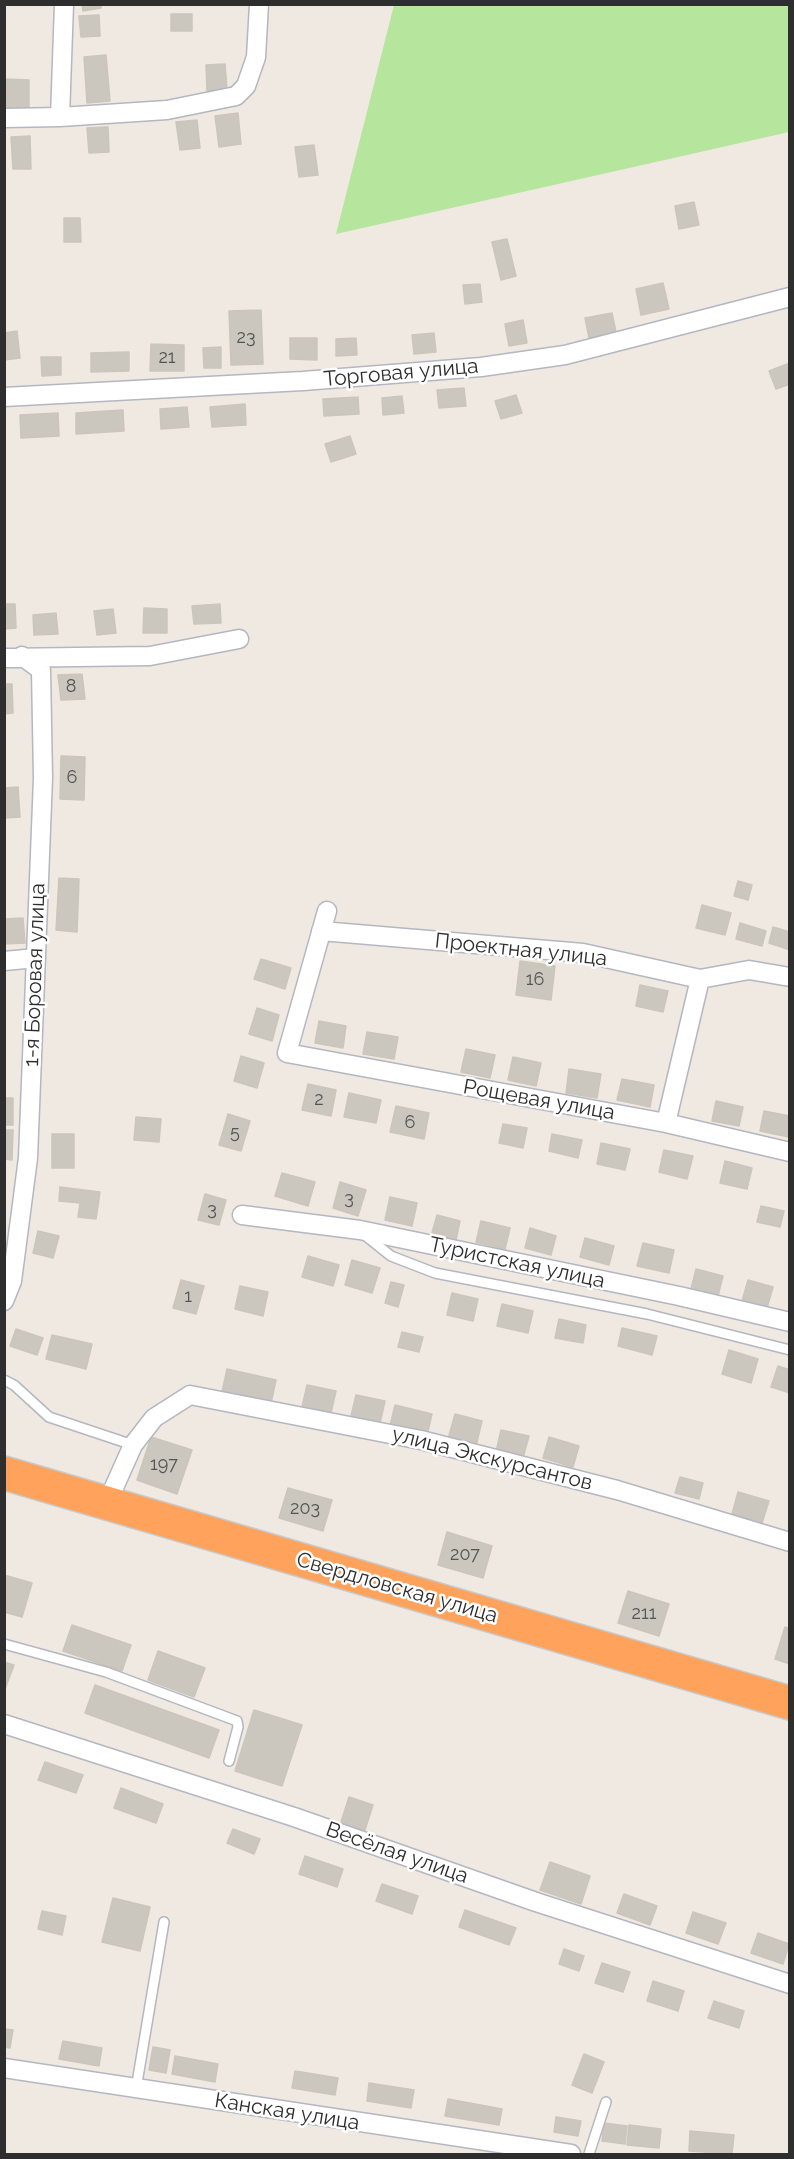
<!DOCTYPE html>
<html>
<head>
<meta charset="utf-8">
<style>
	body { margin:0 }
	#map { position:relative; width:794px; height:2159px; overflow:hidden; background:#efe9e1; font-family:Raleway,sans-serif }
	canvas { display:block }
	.frame { position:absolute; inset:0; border:6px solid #2e2e2e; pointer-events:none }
</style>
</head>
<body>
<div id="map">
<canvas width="794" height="2159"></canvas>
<div class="frame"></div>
</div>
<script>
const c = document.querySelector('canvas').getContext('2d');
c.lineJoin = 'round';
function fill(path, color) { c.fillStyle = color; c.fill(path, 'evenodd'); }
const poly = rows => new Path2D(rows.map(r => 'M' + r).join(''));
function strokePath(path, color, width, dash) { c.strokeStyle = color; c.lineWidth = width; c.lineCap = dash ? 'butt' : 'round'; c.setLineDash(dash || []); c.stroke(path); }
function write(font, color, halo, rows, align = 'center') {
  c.font = font + ' Raleway,sans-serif'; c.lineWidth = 5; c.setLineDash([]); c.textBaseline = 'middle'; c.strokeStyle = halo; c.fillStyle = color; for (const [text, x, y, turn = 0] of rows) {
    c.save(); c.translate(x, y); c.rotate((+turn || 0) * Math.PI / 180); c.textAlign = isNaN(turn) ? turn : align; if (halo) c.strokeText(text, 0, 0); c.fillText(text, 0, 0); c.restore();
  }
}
const green = poly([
	[394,5,789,5,789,132,336,234]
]);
const building = poly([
	[82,4,101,4,101,8,83,11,82,4],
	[171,14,192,14,192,31,171,31,171,14],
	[99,15,100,36,81,37,79,16,99,15],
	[106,55,110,101,87,103,84,57,106,55],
	[225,64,227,90,207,91,206,65,225,64],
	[4,79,29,80,29,110,4,110,4,79],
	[238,113,241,144,219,147,215,116,238,113],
	[197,120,200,148,180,150,176,122,197,120],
	[108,127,109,152,89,153,87,128,108,127],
	[30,136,31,169,13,169,11,137,30,136],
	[314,145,318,175,299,177,295,147,314,145],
	[694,202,699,225,679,229,675,206,694,202],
	[64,218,80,218,81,242,64,242,64,218],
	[507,239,516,276,501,280,492,242,507,239],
	[663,283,669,309,641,315,636,289,663,283],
	[480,284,482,302,465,304,463,285,480,284],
	[261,310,263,364,231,365,229,311,261,310],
	[612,313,616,332,589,338,585,318,612,313],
	[523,320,527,343,509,346,505,324,523,320],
	[17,331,20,358,4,360,4,333,17,331],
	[434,333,436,352,414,354,412,335,434,333],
	[290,338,317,338,317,360,290,359,290,338],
	[356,338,357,355,336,356,336,339,356,338],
	[151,344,184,345,184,371,150,371,151,344],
	[221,347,221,368,204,368,203,348,221,347],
	[129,352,129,371,91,372,91,353,129,352],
	[41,357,61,357,61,375,42,376,41,357],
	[790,363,790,384,776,389,769,371,790,363],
	[464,388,466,406,439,408,437,390,464,388],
	[516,395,522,413,501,419,495,401,516,395],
	[402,396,404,413,383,415,382,398,402,396],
	[358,397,359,414,324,416,323,399,358,397],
	[245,404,246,425,212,427,210,407,245,404],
	[187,407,189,427,161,429,160,409,187,407],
	[123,410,124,431,76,434,76,413,123,410],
	[58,413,59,436,21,438,20,415,58,413],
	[350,436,356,454,331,462,325,444,350,436],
	[4,604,15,604,16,628,4,629,4,604],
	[220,604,221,623,194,624,192,606,220,604],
	[144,608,167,609,167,633,143,633,144,608],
	[113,609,116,633,97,635,94,611,113,609],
	[56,613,58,634,34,635,33,615,56,613],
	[82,674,85,699,61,700,58,675,82,674],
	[4,684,12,684,13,713,4,714,4,684],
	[61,756,85,757,84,800,60,799,61,756],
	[18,787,20,817,4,818,4,788,18,787],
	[59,878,79,879,77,932,56,930,59,878],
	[738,881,752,885,748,900,734,896,738,881],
	[702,905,731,913,725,935,696,928,702,905],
	[23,918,25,943,4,944,4,919,23,918],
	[740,923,766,931,762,946,736,939,740,923],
	[773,927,790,932,790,950,769,943,773,927],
	[261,959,291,968,285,989,254,979,261,959],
	[520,961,555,966,551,1000,516,995,520,961],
	[640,985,668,991,663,1012,636,1006,640,985],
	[257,1008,279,1015,272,1041,249,1034,257,1008],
	[319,1021,346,1026,343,1048,315,1043,319,1021],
	[367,1032,398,1037,394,1059,363,1054,367,1032],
	[466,1049,495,1055,490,1078,461,1072,466,1049],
	[241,1056,264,1063,257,1088,234,1081,241,1056],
	[513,1057,541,1063,536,1086,508,1080,513,1057],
	[569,1069,601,1074,597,1098,566,1093,569,1069],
	[622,1079,654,1085,650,1107,617,1100,622,1079],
	[308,1084,336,1090,331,1116,302,1110,308,1084],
	[349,1093,381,1100,376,1123,344,1117,349,1093],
	[4,1098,13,1098,13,1125,4,1125,4,1098],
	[716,1101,743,1107,739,1126,712,1121,716,1101],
	[396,1106,429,1113,424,1139,390,1132,396,1106],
	[764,1111,790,1116,789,1137,760,1131,764,1111],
	[228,1114,250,1121,241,1151,219,1145,228,1114],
	[136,1117,161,1119,159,1142,134,1140,136,1117],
	[503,1124,527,1128,523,1148,499,1143,503,1124],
	[4,1130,13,1130,12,1160,4,1159,4,1130],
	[52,1134,74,1134,74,1168,52,1168,52,1134],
	[552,1134,582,1140,578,1158,549,1151,552,1134],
	[601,1143,630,1149,625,1170,597,1164,601,1143],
	[664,1150,693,1156,687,1179,659,1172,664,1150],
	[725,1161,752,1168,747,1189,720,1183,725,1161],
	[282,1173,315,1182,308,1206,275,1196,282,1173],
	[340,1182,366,1190,358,1216,333,1208,340,1182],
	[60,1187,100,1192,96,1219,78,1217,80,1203,59,1201,60,1187],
	[205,1194,226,1200,219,1225,198,1220,205,1194],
	[390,1197,417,1203,412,1226,385,1220,390,1197],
	[761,1206,784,1211,780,1227,757,1222,761,1206],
	[437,1215,460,1221,456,1240,432,1233,437,1215],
	[481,1221,510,1228,505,1249,476,1242,481,1221],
	[530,1228,556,1236,551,1255,525,1248,530,1228],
	[38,1231,59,1236,53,1258,33,1253,38,1231],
	[585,1238,614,1246,609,1265,580,1257,585,1238],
	[643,1243,674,1250,669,1273,637,1266,643,1243],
	[308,1256,339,1265,333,1286,302,1277,308,1256],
	[352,1260,380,1268,372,1293,345,1285,352,1260],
	[696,1269,723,1276,718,1296,691,1289,696,1269],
	[181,1280,204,1286,196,1314,173,1308,181,1280],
	[748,1280,773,1287,767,1308,742,1301,748,1280],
	[391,1282,404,1285,398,1307,385,1303,391,1282],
	[240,1286,268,1292,263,1316,235,1309,240,1286],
	[452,1293,478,1299,473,1321,447,1315,452,1293],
	[502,1304,533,1311,528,1333,497,1326,502,1304],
	[559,1319,586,1325,583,1343,555,1338,559,1319],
	[622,1328,657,1336,652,1355,618,1346,622,1328],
	[16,1329,43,1338,37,1355,10,1346,16,1329],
	[402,1332,423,1337,419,1352,398,1347,402,1332],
	[52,1335,92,1344,86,1369,46,1359,52,1335],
	[729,1350,758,1359,751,1383,722,1374,729,1350],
	[778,1366,790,1370,790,1393,771,1387,778,1366],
	[227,1369,276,1380,271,1403,222,1392,227,1369],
	[307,1385,336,1391,331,1413,302,1407,307,1385],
	[356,1395,385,1401,380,1423,351,1416,356,1395],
	[395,1405,432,1414,427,1435,390,1426,395,1405],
	[455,1414,482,1421,476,1446,448,1439,455,1414],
	[501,1430,529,1436,523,1458,496,1452,501,1430],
	[151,1437,192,1450,177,1494,137,1480,151,1437],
	[549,1437,579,1446,573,1467,543,1458,549,1437],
	[680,1477,703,1483,699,1499,675,1493,680,1477],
	[288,1488,332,1500,323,1531,279,1518,288,1488],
	[738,1492,769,1501,762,1523,732,1514,738,1492],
	[447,1532,492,1546,483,1578,438,1565,447,1532],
	[4,1575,32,1583,22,1617,4,1612,4,1575],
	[628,1591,669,1604,659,1636,618,1623,628,1591],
	[72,1625,131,1645,122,1671,63,1651,72,1625],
	[785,1627,790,1629,790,1664,775,1659,785,1627],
	[158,1651,205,1668,194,1697,148,1680,158,1651],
	[4,1662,14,1665,4,1692,4,1662],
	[95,1685,219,1730,209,1758,85,1713,95,1685],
	[254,1710,302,1725,282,1786,235,1771,254,1710],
	[45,1762,83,1775,76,1793,38,1780,45,1762],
	[121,1788,163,1804,156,1823,114,1808,121,1788],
	[349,1797,373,1805,364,1833,340,1825,349,1797],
	[233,1829,260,1839,254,1854,227,1843,233,1829],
	[305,1856,343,1869,337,1887,299,1874,305,1856],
	[550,1862,590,1876,581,1904,540,1890,550,1862],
	[382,1884,418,1896,412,1914,376,1901,382,1884],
	[624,1894,657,1906,650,1925,617,1913,624,1894],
	[113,1898,150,1907,140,1951,102,1942,113,1898],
	[465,1910,516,1928,509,1945,459,1927,465,1910],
	[42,1911,66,1916,62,1935,38,1929,42,1911],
	[693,1912,726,1923,718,1944,686,1933,693,1912],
	[758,1933,789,1944,783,1964,751,1953,758,1933],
	[564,1949,584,1956,579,1971,559,1964,564,1949],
	[602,1963,630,1972,623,1992,595,1983,602,1963],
	[653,1981,684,1991,678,2011,647,2001,653,1981],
	[714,2001,744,2011,739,2028,708,2018,714,2001],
	[4,2029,13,2030,10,2048,4,2047,4,2029],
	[63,2041,102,2048,99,2066,59,2059,63,2041],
	[153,2047,170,2050,166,2073,149,2070,153,2047],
	[584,2054,604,2062,592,2093,572,2085,584,2054],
	[175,2056,218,2064,215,2082,172,2074,175,2056],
	[295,2071,338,2078,335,2095,292,2088,295,2071],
	[369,2083,414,2090,411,2108,367,2101,369,2083],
	[448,2099,502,2109,499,2125,445,2116,448,2099],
	[556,2117,581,2121,578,2136,554,2132,556,2117],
	[604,2123,627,2126,625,2144,602,2141,604,2123],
	[629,2125,661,2129,659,2148,627,2145,629,2125],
	[690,2131,734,2135,732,2154,689,2151,690,2131]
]);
const lane = poly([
	[366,1236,391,1256,435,1273,647,1314,790,1350],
	[4,1380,14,1385,49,1417,133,1445],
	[4,1644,106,1672,237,1721,238,1727,229,1761],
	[136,2089,164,1922],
	[589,2154,606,2102]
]);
const street = poly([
	[60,117,64,4],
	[4,118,60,117,167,110,236,96,246,86,256,57,259,4],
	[4,397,303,381,481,367,565,355,790,297],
	[4,658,150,656,239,639],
	[327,911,287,1053,666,1123,790,1152],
	[321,931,583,953,700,979,749,970,790,977],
	[4,961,36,958],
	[666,1123,700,979],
	[242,1215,360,1230,679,1296,790,1322],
	[4,1301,12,1281,28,1158,43,778,41,670,22,656],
	[107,1503,133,1445,154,1418,190,1395,421,1440,617,1490,790,1542],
	[4,1724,294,1817,536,1902,790,1984],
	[4,2068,571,2154]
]);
const highway = poly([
	[4,1473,790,1703]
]);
const numberNames = [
	["23",246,338],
	["21",167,358],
	["8",71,687],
	["6",72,778],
	["16",535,980],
	["2",319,1100],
	["6",410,1123],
	["5",235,1133],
	["3",349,1199],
	["3",212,1210],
	["1",188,1297],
	["197",164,1465],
	["203",305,1509],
	["207",465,1555],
	["211",644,1614]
];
const streetNames = [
	["Торговая улица",401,373,-5],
	["Проектная улица",521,950,6],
	["1-я Боровая улица",35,975,-88],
	["Рощевая улица",539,1100,10],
	["Туристская улица",517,1263,12],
	["улица Экскурсантов",492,1459,14],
	["Свердловская улица",397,1588,16],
	["Весёлая улица",397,1853,19],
	["Канская улица",287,2112,9]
];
fill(green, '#b6e59e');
fill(building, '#cbc7bf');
strokePath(building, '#cbc5ba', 1.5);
strokePath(lane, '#b4b7c1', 12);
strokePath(street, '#b4b7c1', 21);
strokePath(highway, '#c9c9c9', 36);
strokePath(lane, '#fff', 9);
strokePath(street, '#fff', 18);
strokePath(highway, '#ffa35c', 33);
write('18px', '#555452', null, numberNames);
write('21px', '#2e2e2e', '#fff', streetNames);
</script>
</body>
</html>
